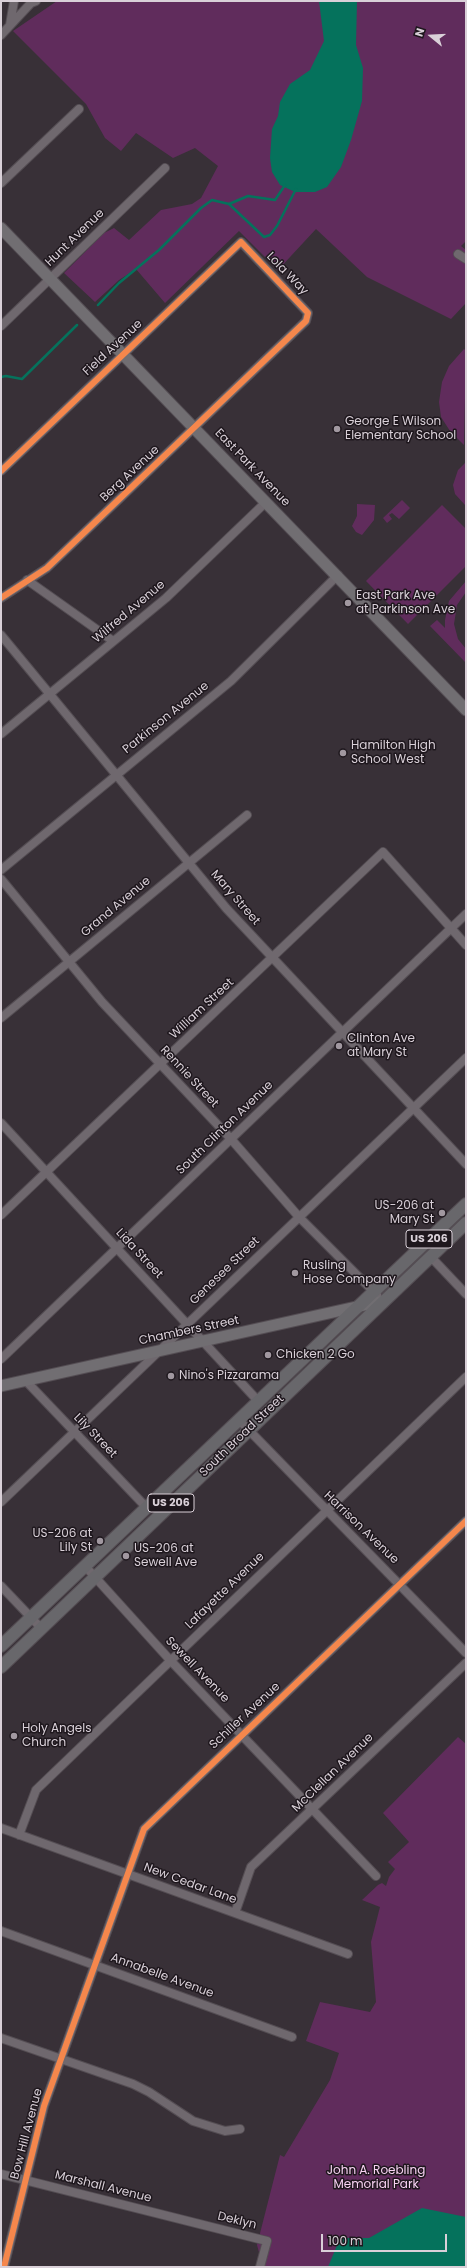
<!DOCTYPE html>
<html>
<head>
<meta charset="utf-8">
<style>
	body { margin:0 }
	#map { position:relative; width:467px; height:2268px; overflow:hidden; background:#383037; font-family:Poppins,sans-serif }
	canvas { display:block }
	.frame { position:absolute; inset:0; border:2px solid #d9d0d8; pointer-events:none }
	.north { position:absolute; left:411px; top:16px; width:40px; height:40px; -webkit-text-stroke:3px #1e171d; paint-order:stroke; rotate:288deg; font-size:11px; font-weight:700; line-height:16px; text-align:center; color:#d9d0d8 }
	.north::after { content:''; display:block; margin:auto; width:14px; height:18px; background:#d9d0d8; clip-path:polygon(50% 0,100% 100%,50% 72%,0 100%) }
	.scale { position:absolute; left:321px; top:2234px; width:126px; height:18px; box-sizing:border-box; border:2px solid #d9d0d8; border-top:0; padding-left:5px; font-size:12px; line-height:14px; white-space:nowrap; color:#d9d0d8; -webkit-text-stroke:3px #1e171d; paint-order:stroke }
</style>
</head>
<body>
<div id="map">
<canvas width="467" height="2268"></canvas>
<div class="frame"></div>
<div class="north">N</div>
<div class="scale">100 m</div>
</div>
<script>
const c = document.querySelector('canvas').getContext('2d');
c.lineJoin = 'round';
function fill(path, color) { c.fillStyle = color; c.fill(path, 'evenodd'); }
const poly = rows => new Path2D(rows.map(r => 'M' + r).join(''));
function strokePath(path, color, width, dash) { c.strokeStyle = color; c.lineWidth = width; c.lineCap = dash ? 'butt' : 'round'; c.setLineDash(dash || []); c.stroke(path); }
function write(font, color, halo, rows, align = 'center') {
  c.font = font + ' Poppins,sans-serif'; c.lineWidth = 3; c.setLineDash([]); c.textBaseline = 'middle'; c.strokeStyle = halo; c.fillStyle = color; for (const [text, x, y, turn = 0] of rows) {
    c.save(); c.translate(x, y); c.rotate((+turn || 0) * Math.PI / 180); c.textAlign = isNaN(turn) ? turn : align; if (halo) c.strokeText(text, 0, 0); c.fillText(text, 0, 0); c.restore();
  }
}
const green = poly([
	[57,1,466,1,466,241,461,246,466,250,466,303,451,319,367,277,316,229,278,270,239,231,165,303,136,269,119,280,95,302,64,273,104,233,114,228,129,240,161,210,192,204,201,198,218,166,195,148,173,158,136,133,121,151,105,138,86,104,13,31],
	[464,349,466,351,464,445,450,431,441,417,439,402,442,382,449,366],
	[465,463,466,504,465,505,455,494,453,485,458,470],
	[402,500,410,508,399,519,392,513,389,515,392,519,387,523,383,518],
	[357,504,375,505,374,520,362,535,356,532,352,526,357,516],
	[442,505,466,529,466,566,408,624,366,581],
	[466,581,466,592,457,605,454,624,458,639,466,649,466,663,430,626,437,620,445,628,445,620,449,601],
	[458,1737,466,1744,466,2267,263,2267,257,2245,280,2155,284,2157,330,2080,339,2053,306,2041,320,2002,370,2012,376,2002,371,1942,380,1907,362,1900,378,1885,382,1883,386,1886,389,1877,395,1869,388,1862,409,1842,383,1813]
]);
const water = poly([
	[319,1,357,1,356,45,363,68,362,101,351,140,341,167,327,187,315,192,295,192,280,185,272,172,270,158,272,129,278,116,280,102,290,84,310,70,324,41],
	[422,2208,466,2217,466,2267,328,2267,340,2238,369,2238]
]);
const stream = poly([
	[229,204,248,196,275,200,285,185],
	[98,305,119,283,159,250,201,208,212,200,229,204,264,237,270,235,277,226,296,189],
	[1,377,6,376,22,379,77,325]
]);
const street = poly([
	[10,25,14,1],
	[1,35,31,3,36,1],
	[1,183,79,109],
	[458,254,466,259],
	[1,326,165,168],
	[1,471,241,242,308,313,306,321,267,358,47,568,1,598],
	[27,580,113,641],
	[1,635,226,908,466,1164],
	[1,734,166,598,266,502],
	[1,870,231,681,338,575],
	[1,879,102,1002,231,1139,299,1217,377,1295],
	[1,1018,247,815],
	[1,1123,259,1402],
	[1,1215,383,852,466,945],
	[430,1256,466,1294],
	[1,1359,466,914],
	[26,1381,146,1507],
	[239,1420,466,1653],
	[1,1502,466,1058],
	[85,1566,170,1660,376,1876],
	[1,1586,41,1628],
	[1,1828,348,1954],
	[19,1835,36,1790,466,1377],
	[235,1913,251,1867,466,1663],
	[1,1931,292,2037],
	[1,2038,133,2084,149,2092,193,2121,225,2131,240,2129],
	[1,2174,267,2241,260,2267],
	[4,2267,44,2106,144,1829,466,1521]
]);
const secondary = poly([
	[1,228,466,710],
	[1,1386,383,1301]
]);
const primary = poly([
	[1,1646,466,1204],
	[1,1667,466,1223]
]);
const cycleway = poly([
	[1,471,241,242,308,313,306,321,267,358,47,568,1,598],
	[4,2267,44,2106,144,1829,466,1521]
]);
const markers = [
	[337,429,4,"#a198a0"],
	[348,603,4,"#a198a0"],
	[343,753,4,"#a198a0"],
	[339,1046,4,"#a198a0"],
	[442,1213,4,"#a198a0"],
	[295,1273,4,"#a198a0"],
	[268,1355,4,"#a198a0"],
	[171,1376,4,"#a198a0"],
	[100,1541,4,"#a198a0"],
	[126,1556,4,"#a198a0"],
	[14,1736,4,"#a198a0"]
];
const shields = [
	[429,1239,46],
	[171,1503,46]
];
const shieldNames = [
	["US 206",429,1239],
	["US 206",171,1503]
];
const streetNames = [
	["Hunt Avenue",75,238,-44],
	["Lola Way",287,274,46],
	["Field Avenue",113,348,-43],
	["East Park Avenue",252,468,46],
	["Berg Avenue",130,474,-43],
	["Wilfred Avenue",129,612,-40],
	["Parkinson Avenue",166,718,-39],
	["Mary Street",235,898,49],
	["Grand Avenue",116,907,-40],
	["William Street",202,1009,-43],
	["Rennie Street",189,1077,47],
	["South Clinton Avenue",225,1128,-44],
	["Lida Street",139,1254,47],
	["Genesee Street",225,1271,-44],
	["Chambers Street",189,1331,-12],
	["Lily Street",95,1436,46],
	["South Broad Street",242,1436,-44],
	["Harrison Avenue",361,1528,44],
	["Lafayette Avenue",225,1591,-44],
	["Sewell Avenue",197,1670,46],
	["Schiller Avenue",245,1716,-43],
	["McClellan Avenue",333,1773,-44],
	["New Cedar Lane",190,1884,20],
	["Annabelle Avenue",162,1976,20],
	["Bow Hill Avenue",27,2134,-75],
	["Marshall Avenue",103,2187,14],
	["Deklyn",237,2221,14]
];
const poiNames = [
	["George E Wilson",345,422],
	["Elementary School",345,436],
	["East Park Ave",356,596],
	["at Parkinson Ave",356,610],
	["Hamilton High",351,746],
	["School West",351,760],
	["Clinton Ave",347,1039],
	["at Mary St",347,1053],
	["US-206 at",434,1206,"right"],
	["Mary St",434,1220,"right"],
	["Rusling",303,1266],
	["Hose Company",303,1280],
	["Chicken 2 Go",276,1355],
	["Nino's Pizzarama",179,1376],
	["US-206 at",92,1534,"right"],
	["Lily St",92,1548,"right"],
	["US-206 at",134,1549],
	["Sewell Ave",134,1563],
	["Holy Angels",22,1729],
	["Church",22,1743]
];
const parkNames = [
	["John A. Roebling",376,2171],
	["Memorial Park",376,2185]
];
fill(green, '#602c5c');
fill(water, '#05725c');
strokePath(stream, '#05725c', 2.5);
strokePath(street, '#544d53', 10);
strokePath(secondary, '#544d53', 13);
strokePath(primary, '#544d53', 14);
strokePath(street, '#6f686e', 8);
strokePath(secondary, '#716e72', 11);
strokePath(primary, '#68676b', 12);
strokePath(cycleway, '#f5874c', 6);
for (const [x, y, r, color] of markers) { const dot = new Path2D(); dot.arc(x, y, r, 0, 2 * Math.PI); c.fillStyle = color; c.fill(dot); strokePath(dot, '#1e171d', 1.5); }
for (const [x, y, w] of shields) { const box = new Path2D(); box.roundRect(x - w / 2, y - 9, w, 18, 3); c.fillStyle = '#1e171d'; c.fill(box); strokePath(box, '#d9d0d8', 1); }
write('bold 11px', '#d9d0d8', null, shieldNames);
write('12px', '#d9d0d8', '#1e171d', streetNames);
write('12px', '#d9d0d8', '#1e171d', poiNames, 'left');
write('12px', '#f8d2f3', '#1e171d', parkNames);
</script>
</body>
</html>
